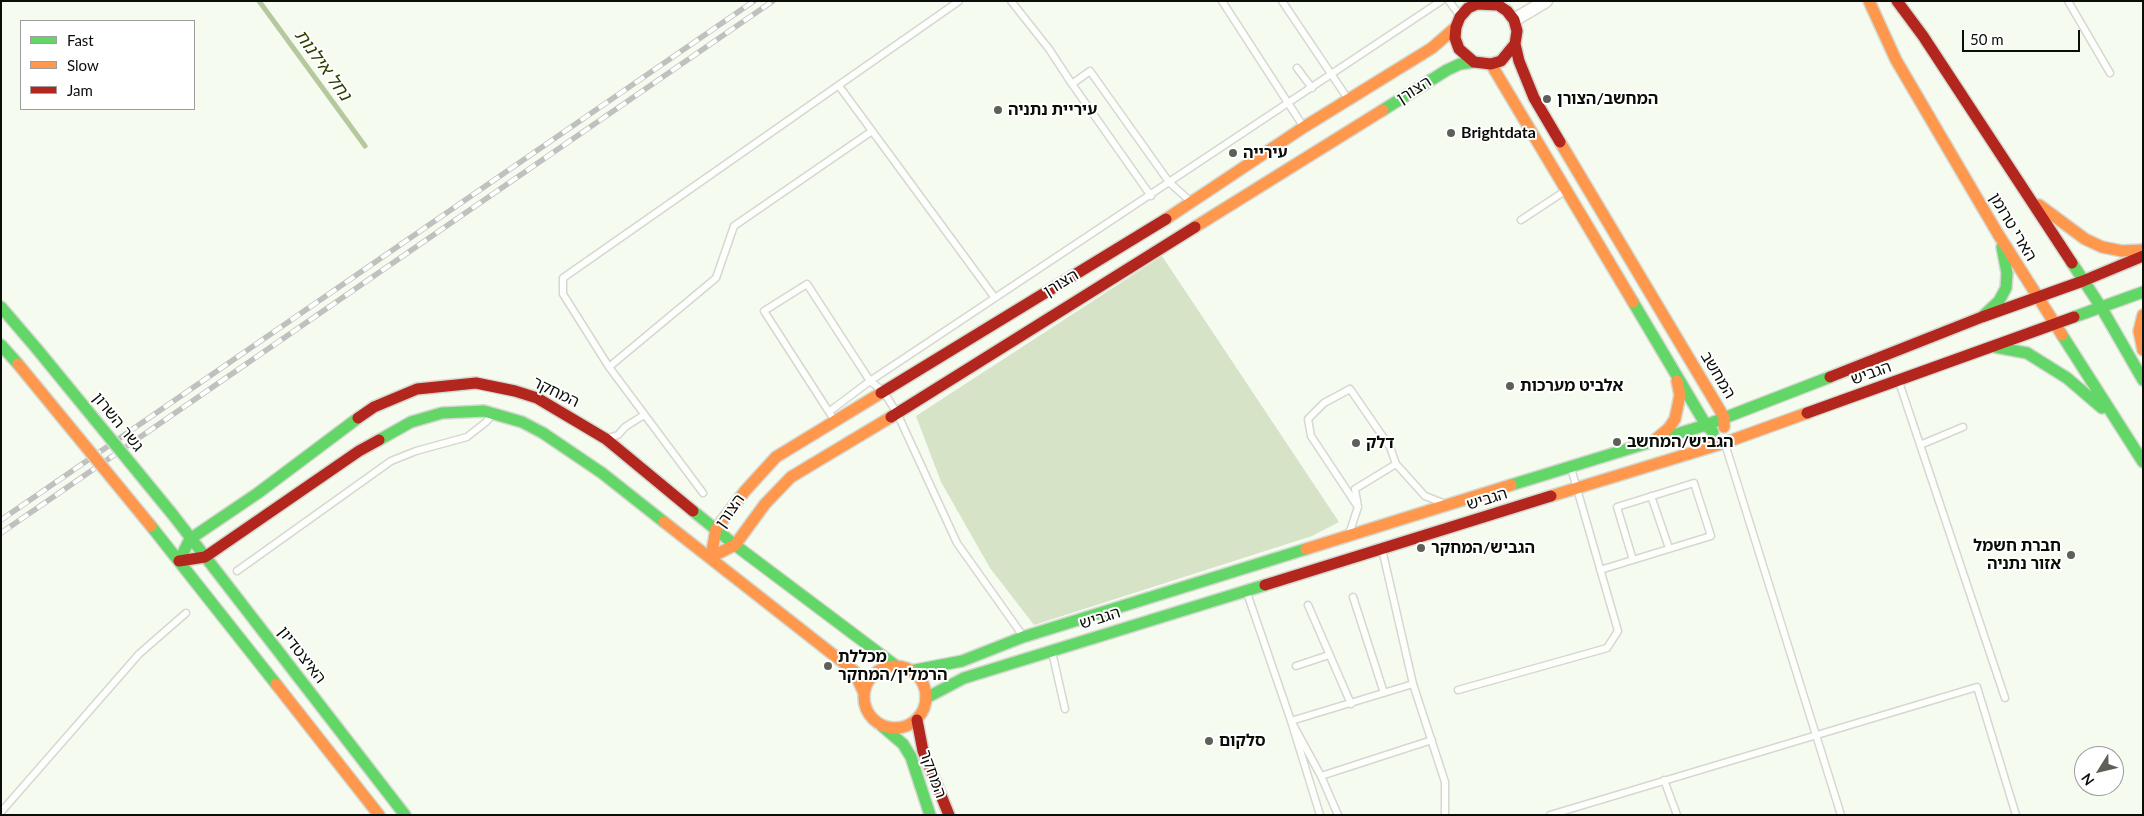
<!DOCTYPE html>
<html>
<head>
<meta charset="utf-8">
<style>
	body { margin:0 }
	#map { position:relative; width:2144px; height:816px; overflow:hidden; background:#f6fbf0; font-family:Lato,sans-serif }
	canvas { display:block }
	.frame { position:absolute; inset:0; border:2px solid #0b0d08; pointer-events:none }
	.legend { position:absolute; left:20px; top:20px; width:175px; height:90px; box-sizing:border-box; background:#fff; border:1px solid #9d9e9c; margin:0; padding:6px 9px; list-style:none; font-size:15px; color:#0b0d08 }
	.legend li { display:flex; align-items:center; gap:10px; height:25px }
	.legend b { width:25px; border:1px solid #9d9e9c }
	.north { position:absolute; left:2074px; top:746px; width:50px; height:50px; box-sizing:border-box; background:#fff; border:1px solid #9d9e9c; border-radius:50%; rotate:234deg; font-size:14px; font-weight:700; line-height:20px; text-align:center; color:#0b0d08 }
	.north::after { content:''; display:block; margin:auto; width:18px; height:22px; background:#5d6059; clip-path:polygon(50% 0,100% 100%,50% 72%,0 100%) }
	.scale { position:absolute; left:1962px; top:30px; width:118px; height:22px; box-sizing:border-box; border:2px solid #0b0d08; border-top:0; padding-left:6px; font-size:15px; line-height:18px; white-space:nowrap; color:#0b0d08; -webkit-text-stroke:4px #fff; paint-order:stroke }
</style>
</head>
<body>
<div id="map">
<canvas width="2144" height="816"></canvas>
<div class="frame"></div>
<ul class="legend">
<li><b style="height:6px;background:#63d668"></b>Fast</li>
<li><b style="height:6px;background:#ff974d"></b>Slow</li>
<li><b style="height:6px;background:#b3261e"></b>Jam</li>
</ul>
<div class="north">N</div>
<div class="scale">50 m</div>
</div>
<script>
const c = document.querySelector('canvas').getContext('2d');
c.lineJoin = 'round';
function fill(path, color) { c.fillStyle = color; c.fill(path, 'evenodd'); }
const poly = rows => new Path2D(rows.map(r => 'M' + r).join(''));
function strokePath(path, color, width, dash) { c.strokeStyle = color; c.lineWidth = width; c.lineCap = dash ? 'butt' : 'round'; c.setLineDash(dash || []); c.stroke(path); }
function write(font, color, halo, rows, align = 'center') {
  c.font = font + ' Lato,"Noto Sans Hebrew",sans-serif'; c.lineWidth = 4; c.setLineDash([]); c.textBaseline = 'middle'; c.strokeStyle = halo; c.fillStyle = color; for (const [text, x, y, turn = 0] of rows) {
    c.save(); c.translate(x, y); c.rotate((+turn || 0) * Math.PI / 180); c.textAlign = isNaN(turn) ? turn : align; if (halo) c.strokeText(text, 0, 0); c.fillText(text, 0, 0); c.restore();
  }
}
const green = poly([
	[1162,256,1339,522,1312,536,1034,625,990,568,941,482,916,416]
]);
const stream = poly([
	[259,1,365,146]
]);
const lane = poly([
	[1011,1,1049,49,1072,84],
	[1222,1,1303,126],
	[1282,1,1348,99],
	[1449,1,1460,16],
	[2068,1,2110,73],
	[1297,68,1312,88],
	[839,86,995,298],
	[1151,196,1072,84,1090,71,1169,182,1190,201],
	[1521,220,1565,191],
	[609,367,716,278,734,226,872,131],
	[1899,382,2005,698],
	[830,411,870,381,1441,1],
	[831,415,764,311,807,284,870,381,883,391,897,413,957,543,1023,636],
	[608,438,618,435,625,427,644,415],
	[1725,444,1841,815],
	[1920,445,1963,427],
	[703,493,609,367,563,294,563,278,959,1],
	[1651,496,1669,548],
	[1358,507,1311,436,1308,419,1324,403,1350,389,1390,447,1396,464],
	[1349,534,1358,507,1355,489,1396,464,1425,496,1443,503],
	[1382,549,1413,684,1445,782,1445,815],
	[1600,570,1711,536,1694,483,1617,507,1633,560],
	[237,571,391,461,416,451,467,437,486,422,493,414],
	[1247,593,1291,721,1320,815],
	[1353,597,1384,693],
	[1308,605,1351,704],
	[1052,652,1065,709],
	[1296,666,1329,655],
	[1458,690,1607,648,1618,631,1571,468],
	[1321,776,1432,740],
	[1664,780,1677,815],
	[1,812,139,654,186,613],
	[1338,815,1321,776,1291,721,1413,684],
	[1550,815,1977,687,2016,815]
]);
const street = poly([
	[1514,20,1546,1]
]);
const fast = poly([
	[1383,110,1447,70,1460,64,1474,62],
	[2072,263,2101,307,2143,380],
	[1633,302,1706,425,1713,432],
	[1,307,37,349],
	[1984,315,1999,301,2006,288,2007,273,2002,247],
	[2074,317,2143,292],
	[2062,335,2143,462],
	[1,345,18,364],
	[1995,347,2027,353,2067,378,2102,408],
	[379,440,411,422,442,413,484,411,522,422,543,433,602,473,664,522],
	[1511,485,1706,425,1830,377],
	[693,511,735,545,896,666],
	[173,515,405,815],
	[151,526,276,684],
	[179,561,190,539,258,493,358,418],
	[910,671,962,661,1023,637,1306,549],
	[926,698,964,678,1265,585],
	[882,726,903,744,911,757,930,815]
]);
const slow = poly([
	[1869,1,1896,60,1998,234,2062,335],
	[1491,64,1633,302],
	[1560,142,1724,417,1724,427],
	[2039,205,2085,239,2102,247,2122,251,2143,250],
	[1166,219,1304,127,1432,48,1456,27],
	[1195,227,1383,110],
	[2143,315,2139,331,2143,350],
	[1656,439,1669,428,1675,419,1680,395,1677,381],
	[1551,496,1724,443,1807,413],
	[664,522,854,671,864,693],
	[1306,549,1511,485],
	[711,557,716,529,745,491,776,457,881,393],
	[711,557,735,545,765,504,791,477,891,417],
	'864 697a31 31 0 1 1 62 0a31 31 0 1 1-62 0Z',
	[276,684,379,815]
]);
const jam = poly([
	[1897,1,1923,36,2072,263],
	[1515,44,1501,61,1491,64,1474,62,1459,49,1455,38,1456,27,1460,17,1468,8,1477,4,1498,5,1507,11,1514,20,1517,31,1515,44,1519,61,1534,98,1560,142],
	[1830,377,1982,317,2083,281,2143,256],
	[881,393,1166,219],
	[1807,413,2074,317],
	[891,417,1195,227],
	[358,418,374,407,417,389,476,383,515,391,537,398,606,439,693,511],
	[179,561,205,557,359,451,379,440],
	[1265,585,1551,496],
	[917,720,923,751,949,815]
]);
const rail = poly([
	[1,520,754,1],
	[1,533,773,1]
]);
const fastBridge = poly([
	[37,349,173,515]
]);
const slowBridge = poly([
	[18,364,151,526]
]);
const markers = [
	[1547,99,5,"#5d6059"],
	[998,110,5,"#5d6059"],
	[1451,133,5,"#5d6059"],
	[1233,153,5,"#5d6059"],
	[1510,386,5,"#5d6059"],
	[1617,442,5,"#5d6059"],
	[1356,443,5,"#5d6059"],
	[1421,548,5,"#5d6059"],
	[2071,555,5,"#5d6059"],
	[828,666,5,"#5d6059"],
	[1209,741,5,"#5d6059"]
];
const streetNames = [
	["הצורן",1414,90,-32],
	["הארי טרומן",2013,227,59],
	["הצורן",1061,283,-31],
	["הגביש",1871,373,-20],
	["המחשב",1718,375,59],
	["המחקר",556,392,26],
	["גשר השרון",118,422,51],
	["הגביש",1487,499,-17],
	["הצורן",730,511,-55],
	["הגביש",1100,618,-17],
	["האיצטדיון",302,655,52],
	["המחקר",933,774,70]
];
const poiNames = [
	["המחשב/הצורן",1557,99],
	["עיריית נתניה",1008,110],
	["Brightdata",1461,133],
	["עירייה",1243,153],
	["אלביט מערכות",1520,386],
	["הגביש/המחשב",1627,442],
	["דלק",1366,443],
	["חברת חשמל",2061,546,"right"],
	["אזור נתניה",2061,564,"right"],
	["הגביש/המחקר",1431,548],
	["מכללת",838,657],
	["הרמלין/המחקר",838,675],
	["סלקום",1219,741]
];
const waterNames = [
	["נחל אילנות",323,65,54]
];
fill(green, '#d7e3c6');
strokePath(stream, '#b6c89d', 5);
strokePath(lane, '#d4d8d0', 9);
strokePath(street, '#d4d8d0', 15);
strokePath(fast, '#d4d8d0', 14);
strokePath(slow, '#d4d8d0', 14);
strokePath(jam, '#d4d8d0', 14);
strokePath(lane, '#fefefd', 6);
strokePath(street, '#fefefd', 12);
strokePath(fast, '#63d668', 11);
strokePath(slow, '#ff974d', 11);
strokePath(jam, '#b3261e', 11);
strokePath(rail, '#c0c1be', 5.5);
strokePath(rail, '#fff', 4, [11]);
strokePath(fastBridge, '#d4d8d0', 14, []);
strokePath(slowBridge, '#d4d8d0', 14, []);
strokePath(fastBridge, '#63d668', 11);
strokePath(slowBridge, '#ff974d', 11);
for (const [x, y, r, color] of markers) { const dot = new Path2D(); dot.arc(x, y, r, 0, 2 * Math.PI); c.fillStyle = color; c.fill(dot); strokePath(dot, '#fff', 2); }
write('16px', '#0b0d08', '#fff', streetNames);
write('bold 16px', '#0b0d08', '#fff', poiNames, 'left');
write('italic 18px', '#2d4000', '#fff', waterNames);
</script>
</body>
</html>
